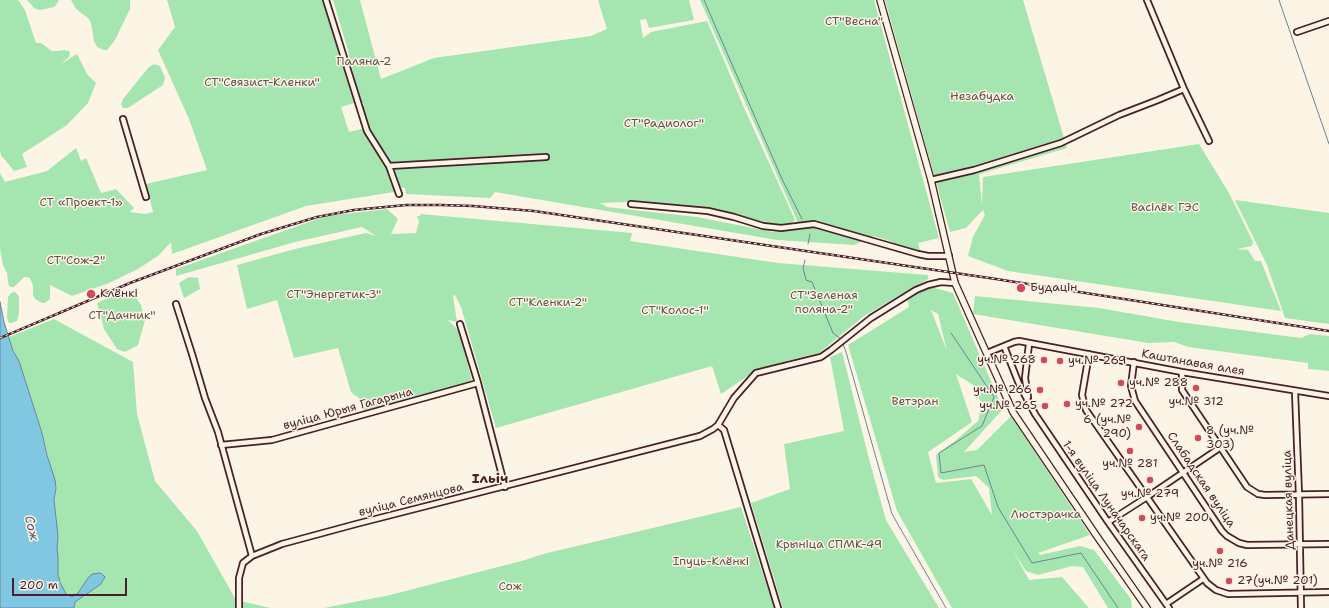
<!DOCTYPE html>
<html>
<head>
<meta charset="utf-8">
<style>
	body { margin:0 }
	#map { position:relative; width:1329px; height:608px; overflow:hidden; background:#fcf5e5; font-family:"Shantell Sans",sans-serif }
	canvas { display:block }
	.scale { position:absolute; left:12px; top:578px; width:115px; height:18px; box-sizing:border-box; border:2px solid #4a1f2b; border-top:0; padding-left:5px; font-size:12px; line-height:14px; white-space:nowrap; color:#4a1f2b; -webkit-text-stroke:3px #fcf5e5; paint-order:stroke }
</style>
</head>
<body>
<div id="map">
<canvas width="1329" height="608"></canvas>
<div class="scale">200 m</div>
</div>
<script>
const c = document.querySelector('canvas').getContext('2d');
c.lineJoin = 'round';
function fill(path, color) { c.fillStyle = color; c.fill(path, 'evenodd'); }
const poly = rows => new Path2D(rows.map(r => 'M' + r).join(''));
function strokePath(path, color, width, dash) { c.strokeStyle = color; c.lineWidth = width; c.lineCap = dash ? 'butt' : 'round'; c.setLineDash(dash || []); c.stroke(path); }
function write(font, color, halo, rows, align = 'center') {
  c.font = font + ' "Shantell Sans",sans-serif'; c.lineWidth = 3; c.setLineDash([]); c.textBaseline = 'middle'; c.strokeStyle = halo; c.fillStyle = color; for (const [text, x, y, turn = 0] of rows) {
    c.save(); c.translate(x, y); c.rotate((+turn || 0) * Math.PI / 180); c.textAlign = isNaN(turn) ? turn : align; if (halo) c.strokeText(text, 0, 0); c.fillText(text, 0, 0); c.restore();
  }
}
const green = poly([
	[0,0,18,0,25,10,36,43,41,43,52,51,58,51,64,50,69,51,70,53,69,57,61,64,77,54,87,74,96,83,88,103,67,125,22,154,27,167,14,171,1,155,0,150],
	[27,0,59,0,56,5,54,7,40,10,34,8],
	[71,0,130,0,130,9,115,40,107,50,104,50,97,47,94,41,91,23,88,18,76,9],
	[167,0,322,0,354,103,341,107,349,132,369,127,362,109,364,104,360,101,347,47,333,0,360,0,381,79,434,58,591,36,607,29,598,0,689,0,694,20,649,28,646,19,640,20,643,38,651,32,707,21,745,110,795,220,792,223,773,225,710,209,626,202,600,203,607,207,697,217,773,232,798,229,796,218,700,0,874,0,939,238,918,243,920,251,894,245,893,242,874,236,854,245,777,240,495,192,490,198,406,194,405,188,394,186,394,192,306,206,172,254,171,242,159,255,138,269,109,283,72,296,50,285,50,299,45,303,42,303,35,299,33,295,33,286,30,278,27,277,24,277,14,287,11,287,9,286,8,282,7,273,3,265,0,248,0,173,5,182,47,171,76,148,81,161,86,158,101,193,116,189,134,208,130,212,145,214,153,212,146,184,207,170,189,119,158,50,175,27],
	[885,0,1023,0,1067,148,979,174,982,205,983,177,1199,144,1229,193,1253,242,1252,246,1237,249,1248,250,1255,261,1261,261,1281,311,1008,271,968,256,973,237,985,215,983,210,966,228,950,232],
	[154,64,160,66,163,73,165,78,163,85,128,108,123,108,121,104,123,99,148,68],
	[1235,200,1329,213,1329,324,1285,318,1267,265],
	[387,209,398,219,391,234,416,233,419,221,417,216,420,216,421,214,632,233,630,241,778,263,928,275,928,279,864,316,819,353,790,360,755,371,721,394,712,366,496,428,461,307,455,295,453,296,457,322,448,320,459,331,472,381,363,411,359,398,351,392,338,348,294,358,277,300,247,309,237,265,295,249,366,233,376,236,362,227,295,242,176,276,176,269,326,216],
	[189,277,198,278,200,289,184,298,179,283],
	[931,287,953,293,1003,409,964,452,977,450,1011,416,1090,535,1038,553,1040,555,1080,546,1094,550,1131,599,1132,608,1108,608,1083,567,1072,566,1038,575,1026,571,1013,551,1029,580,1062,577,1089,608,952,608,897,511,848,345,909,307,907,298],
	[931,310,938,314,947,351],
	[956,374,973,385,982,404,978,421,955,441,936,455,938,477,943,480,976,476,989,488,992,515,971,479,936,483,928,452,972,422],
	[15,292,18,295,19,298,19,314,17,321,11,323,9,323,7,318,8,297,11,293],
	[130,293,137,299,141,305,145,320,138,345,125,352,117,349,104,329,97,303,116,294],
	[975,296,1099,308,1179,322,1301,338,1310,334,1329,336,1329,371,1308,369,1308,363,1188,347,1174,342,1148,343,973,314],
	[54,319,133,362,137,414,155,481,197,531,236,600,271,608,74,608,75,602,103,582,105,577,103,574,100,573,92,574,88,578,78,593,72,597,66,594,60,582,58,574,58,557,57,549,58,539,54,500,56,488,42,433,19,361,13,351,9,337],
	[842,352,869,459,886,520,939,608,783,608,751,503,790,489,784,444,844,431,830,357],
	[741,507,774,608,324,608,390,595,525,560,543,554]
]);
const water = poly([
	[0,302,4,322,13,351,19,361,42,433,47,455,55,480,56,488,54,500,58,536,57,549,58,557,58,574,60,582,66,594,72,597,78,593,88,578,92,574,100,573,102,574,105,577,101,584,75,602,74,608,0,608,0,302]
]);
const stream = poly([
	[704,0,782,179,802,219],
	[1279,0,1329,144],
	[808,244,810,234],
	[805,260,803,268,806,280,812,282,833,333,841,339],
	[951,333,994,397,982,426,939,453,941,473,984,465,998,507,1032,563,1081,553,1118,608],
	[843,344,846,352,892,514,946,608]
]);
const minor = poly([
	[326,0,367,131,389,166,399,194],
	[1147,0,1184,89,1209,141],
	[1297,32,1329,21],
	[123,119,146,197],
	[389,166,546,157],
	[931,180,974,170,1061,143,1119,115,1158,100,1184,89],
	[631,204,708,211,734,217,763,226,781,228,814,224,918,254,928,256,949,256],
	[176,304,192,354,205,398,218,432,252,556],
	[460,324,478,383,505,487],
	[1004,346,1019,384,1035,414,1108,522,1169,608],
	[987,353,1014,342,1019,341,1182,372,1329,396],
	[1089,354,1082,395,1086,410,1207,583,1216,590,1228,594,1329,592],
	[1134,362,1131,386,1135,401,1222,531,1227,536,1239,543,1247,545,1329,544],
	[1182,372,1182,390,1247,487,1258,494,1265,495,1329,494],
	[1295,392,1299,495,1301,608],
	[1028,397,1025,378,1029,344],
	[718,425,724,430,778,608],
	[221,445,272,440,478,383],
	[1108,522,1147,497,1221,447],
	[1166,604,1203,579],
	[239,608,239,578,243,563,252,556,282,544,356,524,700,436,713,429,718,425,734,398,756,373,821,357,831,350,871,318,916,290,928,285,941,282,955,283]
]);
const tertiary = poly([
	[880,0,931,180,955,283,1013,412,1096,535,1147,608]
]);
const rail = poly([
	[0,338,130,283,261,234,317,217,354,210,406,205,441,205,473,206,534,211,996,279,1329,331]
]);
const markers = [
	[1021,288,5,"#d1495b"],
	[91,294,5,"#d1495b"],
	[1044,360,4,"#d1495b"],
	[1060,361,4,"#d1495b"],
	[1121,383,4,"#d1495b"],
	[1196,388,4,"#d1495b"],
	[1040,390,4,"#d1495b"],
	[1067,404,4,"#d1495b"],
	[1045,406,4,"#d1495b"],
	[1139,427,4,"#d1495b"],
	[1198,438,4,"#d1495b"],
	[1130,451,4,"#d1495b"],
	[1150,480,4,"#d1495b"],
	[1142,518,4,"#d1495b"],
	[1220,551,4,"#d1495b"],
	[1229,581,4,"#d1495b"]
];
const parkNames = [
	["СТ\"Весна\"",854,22],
	["Паляна-2",364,62],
	["СТ\"Связист-Кленки\"",262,83],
	["Незабудка",982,97],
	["СТ\"Радиолог\"",664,124],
	["СТ «Проект-1»",81,203],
	["Васілёк ГЭС",1165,208],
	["СТ\"Сож-2\"",76,261],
	["СТ\"Энергетик-3\"",334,295],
	["СТ\"Зеленая",824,296],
	["поляна-2\"",824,310],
	["СТ\"Кленки-2\"",548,303],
	["СТ\"Колос-1\"",675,311],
	["СТ\"Дачник\"",122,316],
	["Ветэран",915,402],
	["Люстэрачка",1046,515],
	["Крыніца СПМК-49",829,545],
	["Іпуць-Клёнкі",711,562],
	["Сож",510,587]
];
const poiNames = [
	["Будацін",1030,288],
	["Клёнкі",100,294],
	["уч.№ 268",1036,360,"right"],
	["уч.№ 269",1068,361],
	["уч.№ 288",1129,383],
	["уч.№ 266",1032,390,"right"],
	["уч.№ 312",1196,402,"center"],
	["уч.№ 272",1075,404],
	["уч.№ 265",1037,406,"right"],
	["6 (уч.№",1131,420,"right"],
	["290)",1131,434,"right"],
	["8 (уч.№",1206,431],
	["303)",1206,445],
	["уч.№ 281",1130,464,"center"],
	["уч.№ 279",1150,494,"center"],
	["уч.№ 200",1150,518],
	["уч.№ 216",1220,564,"center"],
	["27(уч.№ 201)",1237,581]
];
const streetNames = [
	["Каштанавая алея",1193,363,10],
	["вуліца Юрыя Гагарына",348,409,-15],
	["Слабадская вуліца",1201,480,56],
	["вуліца Семянцова",411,500,-14],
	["Данецкая вуліца",1289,500,-92],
	["1-я вуліца Луначарскага",1106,501,55]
];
const waterNames = [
	["Сож",31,528,76]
];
const quarterNames = [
	["Ільіч",490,479]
];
fill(green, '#a5e6b0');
fill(water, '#80c8e1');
strokePath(water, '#6a8498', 1);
strokePath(stream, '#6a8498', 1);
strokePath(minor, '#4a1f2b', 8);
strokePath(tertiary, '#4a1f2b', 8);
strokePath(minor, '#fcf5e5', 4.5);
strokePath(tertiary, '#fcf5e5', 5.5);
strokePath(rail, '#4a1f2b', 2.5);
strokePath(rail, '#fcf5e5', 1, [3]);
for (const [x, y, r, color] of markers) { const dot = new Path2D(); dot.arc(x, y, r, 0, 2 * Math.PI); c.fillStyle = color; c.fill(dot); strokePath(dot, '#fcf5e5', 1.5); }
write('12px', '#61514c', '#fcf5e5', parkNames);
write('12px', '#4a1f2b', '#fcf5e5', poiNames, 'left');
write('12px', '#4a1f2b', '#fcf5e5', streetNames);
write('italic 13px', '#5a5262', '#fcf5e5', waterNames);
write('bold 14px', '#4a1f2b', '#fcf5e5', quarterNames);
</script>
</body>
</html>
